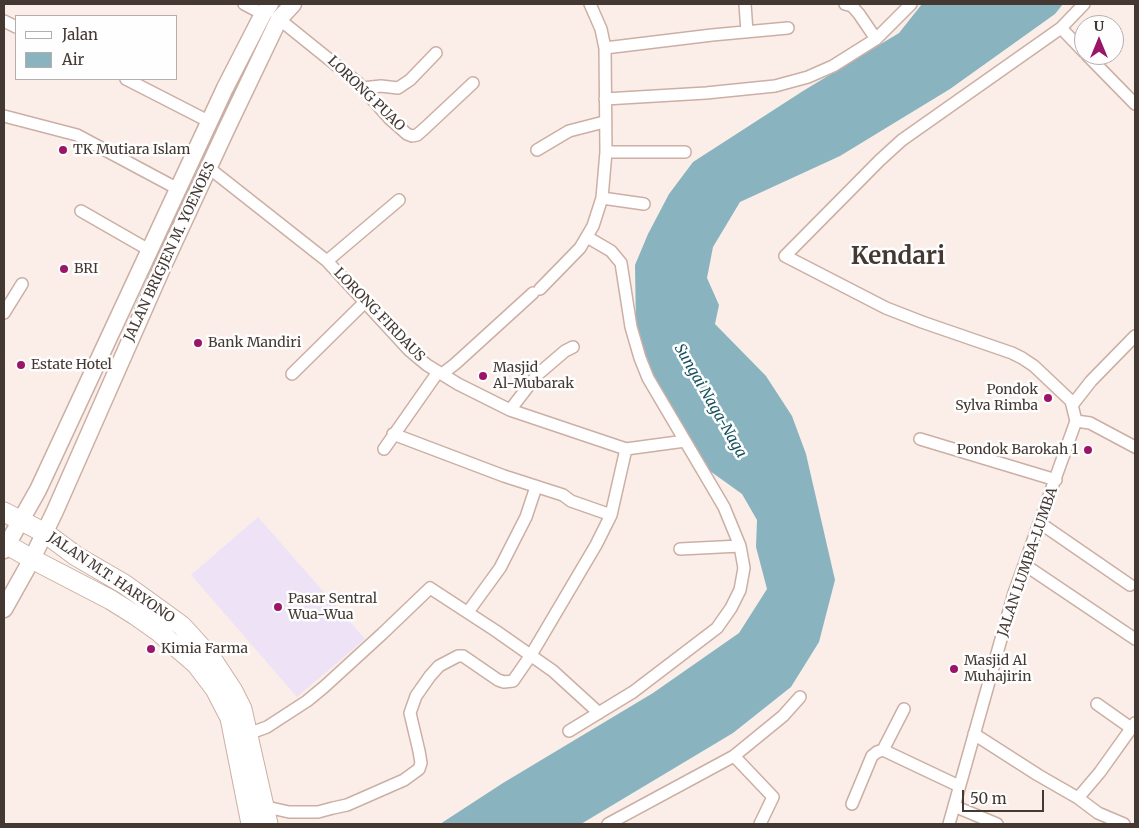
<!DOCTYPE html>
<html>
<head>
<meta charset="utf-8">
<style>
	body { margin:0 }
	#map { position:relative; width:1139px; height:828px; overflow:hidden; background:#fbeee9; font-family:Merriweather,serif }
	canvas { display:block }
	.frame { position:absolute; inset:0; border:5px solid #443833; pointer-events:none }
	.legend { position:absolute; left:15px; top:15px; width:162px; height:65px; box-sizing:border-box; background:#fefefe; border:1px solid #b4afad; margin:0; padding:6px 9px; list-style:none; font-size:15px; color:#443833 }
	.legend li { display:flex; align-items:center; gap:10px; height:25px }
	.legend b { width:25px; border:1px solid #b4afad }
	.north { position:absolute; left:1074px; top:15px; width:50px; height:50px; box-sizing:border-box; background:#fefefe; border:1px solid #b4afad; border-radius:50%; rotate:0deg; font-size:14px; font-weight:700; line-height:20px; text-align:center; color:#443833 }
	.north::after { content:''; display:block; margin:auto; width:18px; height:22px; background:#9a1467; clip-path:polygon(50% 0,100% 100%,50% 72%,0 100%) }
	.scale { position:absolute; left:962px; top:790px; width:82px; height:22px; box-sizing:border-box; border:2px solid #443833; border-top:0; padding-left:6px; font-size:15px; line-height:18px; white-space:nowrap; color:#443833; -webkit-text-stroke:4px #fefefe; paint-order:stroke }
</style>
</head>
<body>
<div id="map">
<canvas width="1139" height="828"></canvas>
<div class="frame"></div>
<ul class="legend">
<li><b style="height:6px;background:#fff"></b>Jalan</li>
<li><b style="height:14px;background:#89b4bf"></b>Air</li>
</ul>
<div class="north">U</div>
<div class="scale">50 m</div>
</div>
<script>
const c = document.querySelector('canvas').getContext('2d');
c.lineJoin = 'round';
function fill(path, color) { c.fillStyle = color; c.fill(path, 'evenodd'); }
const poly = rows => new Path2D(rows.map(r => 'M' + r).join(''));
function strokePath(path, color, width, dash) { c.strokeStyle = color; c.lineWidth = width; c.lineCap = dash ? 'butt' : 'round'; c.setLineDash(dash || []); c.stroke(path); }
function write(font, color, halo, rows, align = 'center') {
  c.font = font + ' Merriweather,serif'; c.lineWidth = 5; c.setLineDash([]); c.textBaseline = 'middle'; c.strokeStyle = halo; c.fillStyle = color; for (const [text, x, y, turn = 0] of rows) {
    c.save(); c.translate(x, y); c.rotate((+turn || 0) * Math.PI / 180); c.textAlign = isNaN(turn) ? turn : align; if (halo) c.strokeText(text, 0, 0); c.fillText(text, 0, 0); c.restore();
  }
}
const commercial = poly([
	[258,517,365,639,297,697,191,575]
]);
const water = poly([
	[922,4,1063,4,1055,14,950,89,840,156,740,202,713,247,707,278,719,305,715,324,766,376,792,416,806,454,835,580,819,642,791,687,733,733,581,824,440,824,503,783,653,693,739,633,767,589,756,547,757,520,742,494,710,471,690,440,653,374,636,328,635,265,648,234,669,194,693,162,803,91,899,33]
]);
const minor = poly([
	[244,4,263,14],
	[745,4,747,32],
	[845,4,852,6,859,14,876,39],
	[279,19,346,73,358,83,390,119,407,134,412,136,417,135,425,128,473,83],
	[4,21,16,27],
	[1061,28,1084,52],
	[605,48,712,35,788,28],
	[1087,55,1135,104],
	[126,79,210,122],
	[362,88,381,86,398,88,410,80,436,53],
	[605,99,706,93,775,86,808,77,833,66,876,39,911,4],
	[4,116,77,135,178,189],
	[537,150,569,131,604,122],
	[606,152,685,152],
	[209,168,327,261,409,350,427,365,458,384,510,410,626,449,685,441],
	[602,198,644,204],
	[81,211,149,250],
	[327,261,399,200],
	[540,289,580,248,593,226,602,198,606,152,605,48,601,29,590,4],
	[4,313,22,284],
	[292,374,365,302],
	[442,374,455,364,533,293],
	[1073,404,1091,381,1135,336],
	[510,410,537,375,565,351,573,347],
	[1076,421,1071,401,1034,366,1022,358,1012,353,922,322,886,308,785,256,880,160,902,140,1061,28,1084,4],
	[920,439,1056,480],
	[384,449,438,372],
	[611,515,626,449],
	[1040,523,1130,585],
	[680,549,740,546],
	[1025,565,1135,639],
	[468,612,500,568,526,517,536,487],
	[1097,704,1131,728],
	[904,709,883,750,959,786],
	[569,731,633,692,717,628,731,608,740,590,744,568,740,546,724,507,648,378,640,358,631,327,621,263,611,251,587,237],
	[248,734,267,727,307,701,324,687,382,634,430,588,496,631,553,671,599,713],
	[974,734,1038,775,1078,798,1100,772,1135,723],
	[734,756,773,797,760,824],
	[1078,798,1098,813,1124,824],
	[852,804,872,756,877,752,883,750],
	[262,806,289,812,318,812,333,808,347,805,404,780,419,769,421,763,419,751,410,713,416,696,430,676,439,666,458,656,463,656,498,680,504,682,513,681,531,655,596,545,611,515,571,501,563,495,504,476,393,434],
	[954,806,997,824],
	[608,824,734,756,783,716,800,697],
	[949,824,1014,593,1076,421,1090,423,1135,447]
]);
const secondary = poly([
	[4,550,38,490,225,88,263,14,270,4],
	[4,609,32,559,55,511,163,266,226,130,279,19,293,4]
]);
const trunk = poly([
	[4,512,45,533,76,556,124,584,145,599,182,626,212,659,233,691,242,709,268,824],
	[4,543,32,559,111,600,135,615,159,632,196,664,215,689,230,718,251,824]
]);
const markers = [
	[63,150,5,"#9a1467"],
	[64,269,5,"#9a1467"],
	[198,343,5,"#9a1467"],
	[21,365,5,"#9a1467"],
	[483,376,5,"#9a1467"],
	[1048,398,5,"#9a1467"],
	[1088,450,5,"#9a1467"],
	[278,607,5,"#9a1467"],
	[151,649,5,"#9a1467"],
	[954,669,5,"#9a1467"]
];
const streetNames = [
	["LORONG PUAO",366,94,44],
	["JALAN BRIGJEN M. YOENOES",170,252,-65],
	["LORONG FIRDAUS",379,315,46],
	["JALAN LUMBA-LUMBA",1028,562,-71],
	["JALAN M.T. HARYONO",111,578,34]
];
const poiNames = [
	["TK Mutiara Islam",73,150],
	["BRI",74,269],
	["Bank Mandiri",208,343],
	["Estate Hotel",31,365],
	["Masjid",493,368],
	["Al-Mubarak",493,384],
	["Pondok",1038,390,"right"],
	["Sylva Rimba",1038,406,"right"],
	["Pondok Barokah 1",1078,450,"right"],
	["Pasar Sentral",288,599],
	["Wua-Wua",288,615],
	["Kimia Farma",161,649],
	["Masjid Al",964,661],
	["Muhajirin",964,677]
];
const waterNames = [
	["Sungai Naga-Naga",710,401,60]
];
const townNames = [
	["Kendari",898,257]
];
fill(commercial, '#eee2f6');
fill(water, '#89b4bf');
strokePath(minor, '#ccafa4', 14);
strokePath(secondary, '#ccafa4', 19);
strokePath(trunk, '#ccafa4', 21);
strokePath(minor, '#fff', 11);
strokePath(secondary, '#fff', 16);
strokePath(trunk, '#fff', 19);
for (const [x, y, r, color] of markers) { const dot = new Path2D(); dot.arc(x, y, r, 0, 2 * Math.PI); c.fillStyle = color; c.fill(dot); strokePath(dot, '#fefefe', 2); }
write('14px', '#443833', '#fefefe', streetNames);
write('14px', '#443833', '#fefefe', poiNames, 'left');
write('italic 15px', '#14505d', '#fefefe', waterNames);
write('bold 24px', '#443833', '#fefefe', townNames);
</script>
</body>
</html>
